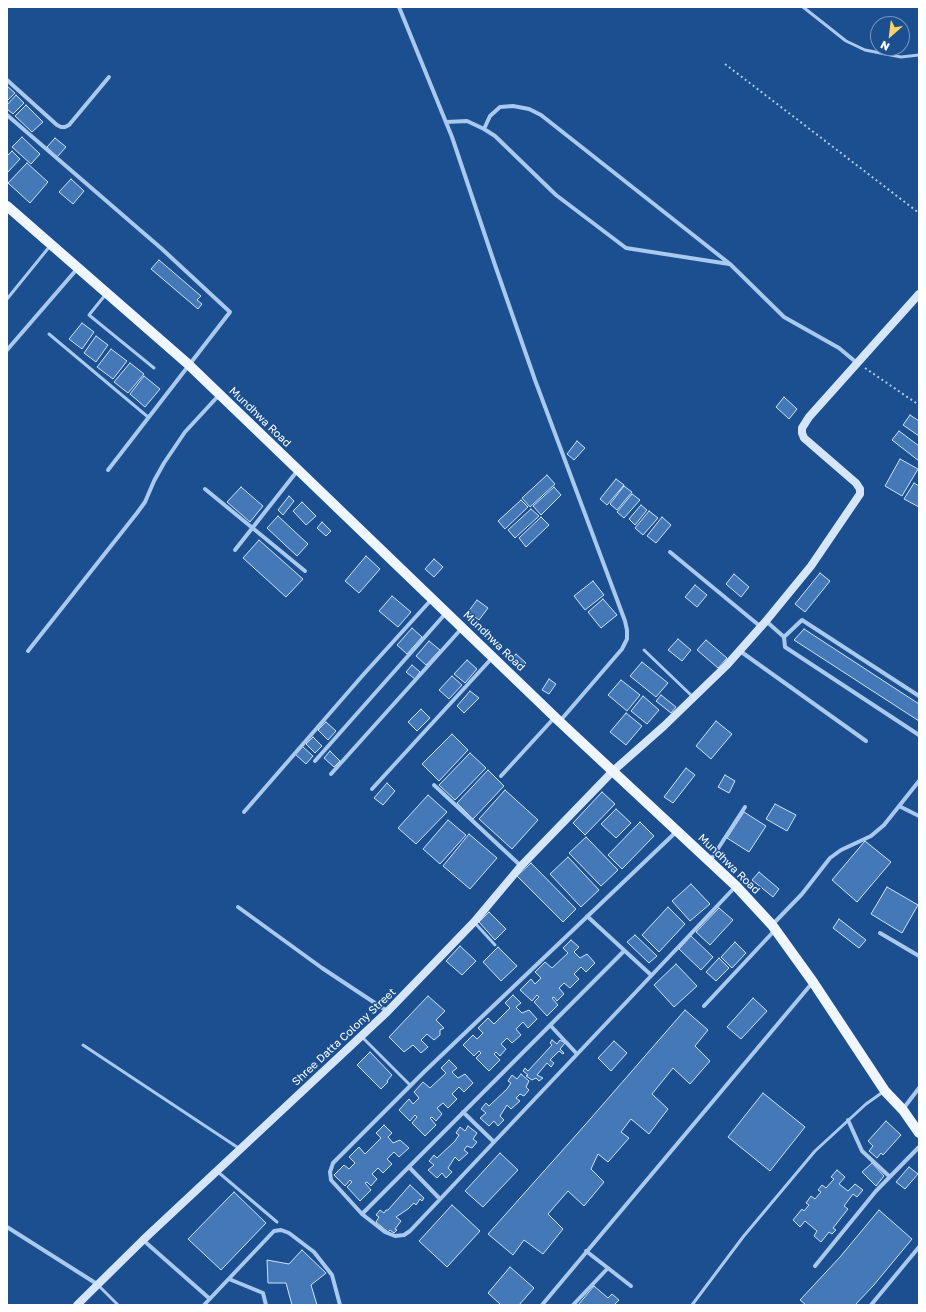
<!DOCTYPE html>
<html>
<head>
<meta charset="utf-8">
<style>
	body { margin:0 }
	#map { position:relative; width:926px; height:1312px; overflow:hidden; background:#1b4f8f; font-family:"Golos Text",sans-serif }
	canvas { display:block }
	.frame { position:absolute; inset:0; border:8px solid #fff; pointer-events:none }
	.north { position:absolute; left:870px; top:16px; width:40px; height:40px; box-sizing:border-box; background:#1b4f8f; border:1px solid #7695bc; border-radius:50%; rotate:208deg; font-size:11px; font-weight:700; line-height:16px; text-align:center; color:#fff }
	.north::after { content:''; display:block; margin:auto; width:14px; height:18px; background:#ffd166; clip-path:polygon(50% 0,100% 100%,50% 72%,0 100%) }
</style>
</head>
<body>
<div id="map">
<canvas width="926" height="1312"></canvas>
<div class="frame"></div>
<div class="north">N</div>
</div>
<script>
const c = document.querySelector('canvas').getContext('2d');
c.lineJoin = 'round';
function fill(path, color) { c.fillStyle = color; c.fill(path, 'evenodd'); }
const poly = rows => new Path2D(rows.map(r => 'M' + r).join(''));
function strokePath(path, color, width, dash) { c.strokeStyle = color; c.lineWidth = width; c.lineCap = dash ? 'butt' : 'round'; c.setLineDash(dash || []); c.stroke(path); }
function write(font, color, halo, rows, align = 'center') {
  c.font = font + ' "Golos Text",sans-serif'; c.lineWidth = 3; c.setLineDash([]); c.textBaseline = 'middle'; c.strokeStyle = halo; c.fillStyle = color; for (const [text, x, y, turn = 0] of rows) {
    c.save(); c.translate(x, y); c.rotate((+turn || 0) * Math.PI / 180); c.textAlign = isNaN(turn) ? turn : align; if (halo) c.strokeText(text, 0, 0); c.fillText(text, 0, 0); c.restore();
  }
}
const building = poly([
	[7,86,15,93,7,101,7,86],
	[16,95,24,103,13,114,7,109,7,105,16,95],
	[26,105,43,122,32,132,15,116,26,105],
	[22,137,40,154,31,164,12,147,22,137],
	[55,138,66,147,57,157,47,147,55,138],
	[12,151,20,159,7,173,7,156,12,151],
	[27,163,48,182,30,203,8,183,27,163],
	[71,179,84,191,73,204,59,192,71,179],
	[159,260,201,296,197,300,202,304,198,309,151,269,159,260],
	[82,323,94,332,82,349,69,339,82,323],
	[96,336,108,345,96,362,84,353,96,336],
	[111,349,127,361,113,379,97,367,111,349],
	[130,363,144,374,128,393,114,382,130,363],
	[144,376,160,389,145,407,130,394,144,376],
	[784,397,797,409,789,419,776,407,784,397],
	[910,415,919,421,919,436,903,425,910,415],
	[899,431,919,446,919,461,892,440,899,431],
	[577,441,585,448,574,460,567,454,577,441],
	[900,459,918,469,902,496,885,486,900,459],
	[547,475,555,484,530,507,522,498,547,475],
	[616,479,624,485,607,505,600,499,616,479],
	[914,483,919,486,919,507,904,499,914,483],
	[624,486,632,492,617,510,610,504,624,486],
	[241,487,263,506,250,522,227,502,241,487],
	[554,487,561,495,541,515,533,506,554,487],
	[632,494,640,500,624,518,617,512,632,494],
	[289,496,294,501,283,515,278,510,289,496],
	[521,500,528,507,505,529,498,521,521,500],
	[302,502,316,516,306,525,293,511,302,502],
	[641,505,647,510,635,525,629,519,641,505],
	[531,509,539,516,515,538,508,530,531,509],
	[649,511,658,518,643,535,635,528,649,511],
	[278,516,308,544,297,556,267,528,278,516],
	[541,517,549,525,526,547,519,538,541,517],
	[662,517,671,525,656,543,647,536,662,517],
	[322,522,331,531,326,536,317,528,322,522],
	[259,540,303,579,286,597,243,558,259,540],
	[366,556,380,569,359,593,345,581,366,556],
	[434,559,443,567,434,577,425,569,434,559],
	[820,573,830,581,805,612,795,604,820,573],
	[734,574,749,587,741,597,726,584,734,574],
	[593,581,604,595,585,610,574,596,593,581],
	[695,585,707,595,697,607,685,597,695,585],
	[392,596,411,612,398,627,379,611,392,596],
	[603,599,617,615,601,628,588,612,603,599],
	[477,600,488,608,479,620,468,612,477,600],
	[412,628,422,637,407,654,397,645,412,628],
	[804,629,919,704,919,721,794,640,804,629],
	[678,639,691,650,682,661,668,650,678,639],
	[706,640,727,658,718,668,697,650,706,640],
	[429,641,440,650,426,665,416,656,429,641],
	[516,654,526,663,519,670,509,661,516,654],
	[467,660,477,669,465,683,454,674,467,660],
	[642,662,668,683,656,697,630,676,642,662],
	[412,665,420,672,415,679,406,672,412,665],
	[452,676,462,685,449,699,439,690,452,676],
	[549,679,556,684,549,694,542,690,549,679],
	[621,680,640,695,627,711,608,695,621,680],
	[470,691,479,698,464,713,457,706,470,691],
	[661,695,676,707,671,713,656,701,661,695],
	[643,696,659,710,647,724,631,711,643,696],
	[421,709,430,718,417,731,408,722,421,709],
	[626,713,642,726,626,745,610,732,626,713],
	[716,721,732,734,711,759,696,746,716,721],
	[326,722,336,731,328,740,318,730,326,722],
	[452,734,468,750,439,781,422,764,452,734],
	[313,737,322,746,315,753,306,744,313,737],
	[302,746,313,756,306,764,295,754,302,746],
	[330,751,340,761,334,767,324,758,330,751],
	[470,753,486,768,455,800,439,785,470,753],
	[686,768,695,775,673,803,664,797,686,768],
	[488,770,504,786,473,819,457,803,488,770],
	[725,775,735,781,729,793,718,787,725,775],
	[387,783,395,791,383,805,374,798,387,783],
	[505,790,538,820,512,849,479,819,505,790],
	[602,792,615,804,585,835,573,823,602,792],
	[428,795,447,812,416,844,398,828,428,795],
	[775,804,796,815,787,831,766,819,775,804],
	[616,809,631,823,616,838,601,824,616,809],
	[744,812,766,826,749,852,727,838,744,812],
	[448,820,466,835,440,864,423,849,448,820],
	[640,822,654,836,622,869,608,855,640,822],
	[469,834,497,858,470,889,443,866,469,834],
	[586,837,618,870,601,886,569,853,586,837],
	[865,841,891,862,857,902,832,880,865,841],
	[568,857,599,890,581,907,550,874,568,857],
	[531,863,576,909,563,922,517,876,531,863],
	[759,872,779,889,773,897,752,880,759,872],
	[691,884,710,904,690,921,672,901,691,884],
	[887,887,918,905,902,933,871,914,887,887],
	[668,907,685,924,659,952,642,935,668,907],
	[719,908,733,920,710,945,696,932,719,908],
	[489,912,506,929,495,940,479,922,489,912],
	[839,919,866,940,859,948,833,928,839,919],
	[635,935,657,956,649,963,627,942,635,935],
	[691,936,713,957,701,970,679,949,691,936],
	[571,940,579,947,574,952,580,958,587,954,595,963,586,972,581,967,574,974,579,979,570,988,564,983,559,988,564,994,557,1001,554,997,552,998,558,1005,547,1016,534,1002,539,997,537,995,532,1001,520,990,531,979,535,984,541,978,535,972,545,962,552,968,568,953,563,948,571,940],
	[735,942,746,953,732,968,721,957,735,942],
	[460,946,476,961,462,975,446,961,460,946],
	[498,947,517,966,501,981,483,962,498,947],
	[719,958,729,968,716,981,706,972,719,958],
	[676,964,697,986,674,1007,654,985,676,964],
	[513,995,521,1003,516,1007,522,1013,529,1010,537,1019,528,1028,523,1022,516,1029,521,1035,512,1043,507,1038,501,1044,506,1049,500,1056,496,1052,494,1054,500,1060,489,1071,476,1058,481,1053,479,1051,474,1056,463,1045,473,1035,477,1039,483,1033,478,1028,488,1018,494,1024,510,1008,505,1003,513,995],
	[428,996,445,1011,436,1020,444,1028,440,1030,440,1035,434,1040,427,1034,421,1040,428,1047,421,1053,413,1045,404,1052,389,1037,428,996],
	[753,998,767,1011,741,1039,727,1027,753,998],
	[685,1010,708,1030,695,1046,710,1061,690,1084,673,1068,652,1094,668,1109,649,1134,631,1119,621,1132,629,1138,608,1162,598,1154,591,1169,604,1182,584,1206,568,1191,548,1214,563,1229,543,1254,524,1240,513,1255,488,1234,585,1125,685,1010],
	[552,1040,557,1044,560,1040,565,1043,560,1049,564,1053,563,1054,559,1051,550,1060,554,1063,551,1067,547,1063,537,1075,543,1078,539,1081,536,1078,532,1080,526,1076,528,1075,523,1071,525,1068,528,1071,552,1045,550,1043,552,1040],
	[614,1041,627,1053,611,1071,598,1058,614,1041],
	[370,1052,392,1075,387,1081,388,1082,381,1089,357,1065,370,1052],
	[449,1060,457,1068,452,1072,458,1078,465,1074,473,1083,464,1092,459,1087,452,1094,457,1099,448,1108,443,1103,437,1108,442,1114,436,1121,432,1117,430,1118,436,1125,425,1136,412,1123,417,1117,415,1115,410,1121,399,1110,409,1099,413,1104,419,1098,414,1092,423,1082,430,1088,446,1073,441,1068,449,1060],
	[521,1074,529,1081,526,1087,529,1090,524,1096,520,1094,516,1098,520,1101,511,1109,507,1105,500,1116,504,1120,498,1126,494,1121,489,1126,480,1118,486,1113,481,1109,486,1103,489,1106,507,1089,511,1083,508,1081,512,1075,517,1079,521,1074],
	[763,1093,805,1127,770,1171,728,1137,763,1093],
	[886,1121,901,1135,883,1155,881,1153,877,1158,869,1151,873,1146,868,1141,886,1121],
	[384,1125,392,1133,388,1137,393,1143,400,1140,409,1148,399,1157,394,1152,387,1159,392,1164,383,1173,378,1168,372,1174,377,1179,371,1186,367,1182,365,1183,371,1190,360,1201,347,1187,352,1182,350,1180,345,1186,334,1175,344,1165,349,1169,355,1163,349,1157,359,1147,365,1154,381,1138,376,1133,384,1125],
	[468,1126,477,1133,473,1139,477,1142,472,1148,467,1146,464,1150,468,1153,459,1161,455,1157,448,1168,452,1172,446,1178,442,1173,437,1178,428,1170,434,1165,429,1161,434,1155,437,1158,455,1141,459,1135,456,1133,460,1127,465,1131,468,1126],
	[500,1153,518,1170,483,1207,465,1191,500,1153],
	[872,1163,884,1176,876,1186,862,1172,872,1163],
	[909,1167,918,1174,905,1189,896,1182,909,1167],
	[837,1170,845,1177,839,1184,848,1191,855,1184,863,1190,857,1197,853,1194,844,1206,848,1209,833,1228,836,1230,832,1234,829,1232,821,1242,814,1236,817,1231,805,1221,800,1227,793,1220,802,1209,804,1211,809,1205,806,1203,811,1196,815,1199,821,1192,818,1190,822,1185,826,1188,834,1179,831,1177,837,1170],
	[410,1185,424,1198,422,1201,420,1199,416,1205,414,1203,408,1209,396,1217,401,1221,395,1229,397,1230,394,1233,390,1230,388,1232,376,1222,379,1217,376,1215,380,1210,384,1213,386,1210,388,1210,410,1185],
	[234,1192,266,1223,221,1270,188,1239,234,1192],
	[452,1205,480,1231,447,1267,419,1241,452,1205],
	[879,1210,912,1239,873,1286,855,1305,806,1305,800,1300,840,1257,879,1210],
	[302,1250,326,1273,311,1285,317,1305,292,1305,286,1283,268,1283,267,1260,289,1264,302,1250],
	[510,1267,534,1288,519,1305,501,1305,488,1293,510,1267],
	[594,1286,608,1298,612,1294,619,1300,614,1305,578,1305,594,1286]
]);
const path = poly([
	[725,64,919,213],
	[865,368,919,405]
]);
const lane = poly([
	[803,7,846,41,865,50,901,57,919,55],
	[106,294,89,315,154,368],
	[7,299,50,246],
	[49,334,148,417],
	[644,650,692,696],
	[474,922,495,945],
	[362,1037,410,1085],
	[83,1045,240,1149],
	[218,1172,277,1222],
	[98,1285,118,1305],
	[692,1305,743,1237,815,1151,866,1104,883,1092]
]);
const street = poly([
	[399,7,452,137,495,265,535,380,625,621,627,630,627,639,622,649,560,721],
	[7,80,57,125,61,127,65,127,69,125,109,77],
	[7,115,162,249,230,312,108,470],
	[446,122,467,121,484,129,495,136,556,195,626,248,729,264],
	[484,129,490,116,500,107,513,106,529,109,541,115,730,264,784,317,839,348,857,363],
	[7,350,77,269],
	[205,489,305,571],
	[235,550,298,470],
	[670,552,761,627],
	[766,621,784,637,785,647,919,735],
	[784,637,802,620,919,696],
	[28,651,137,513,145,502,154,481,164,463,185,432,220,394],
	[740,651,866,741],
	[315,761,446,613],
	[331,774,462,628],
	[501,776,555,717],
	[434,785,521,866],
	[372,789,492,658],
	[899,806,919,816],
	[244,812,363,675,431,600],
	[676,832,425,1071,333,1163,330,1172,331,1180,362,1214,385,1232,395,1236,404,1235,410,1231,736,886],
	[710,861,745,807],
	[238,907,322,968,387,1011],
	[587,916,651,975],
	[772,925,802,894,830,858,841,850,871,836,884,825,919,781],
	[880,933,919,956],
	[704,1006,775,930],
	[550,1025,577,1054],
	[903,1109,919,1088],
	[463,1112,494,1142],
	[848,1120,862,1151,890,1177],
	[409,1167,440,1199],
	[362,1214,624,951],
	[7,1227,97,1284],
	[143,1240,210,1299],
	[586,1251,631,1286],
	[815,1266,876,1191,919,1147],
	[229,1279,263,1293,266,1305],
	[204,1305,274,1231,281,1230,289,1233,314,1252,332,1275,340,1305],
	[542,1305,813,982],
	[573,1305,608,1268],
	[871,1305,919,1247]
]);
const secondary = poly([
	[77,1305,143,1240,387,1012,474,922,521,866,613,771,664,726,726,666,766,621,811,566,860,494,860,489,856,483,804,438,802,433,802,428,809,417,919,294]
]);
const primary = poly([
	[7,206,188,364,560,722,736,886,772,925,813,982,885,1091,903,1110,919,1133]
]);
const streetNames = [
	["Mundhwa Road",260,417,44],
	["Mundhwa Road",494,641,44],
	["Mundhwa Road",729,864,44],
	["Shree Datta Colony Street",344,1037,-43]
];
fill(building, '#4478b7');
strokePath(building, '#cfe3fa', 1);
strokePath(path, '#a9c9ee', 2, [2, 3]);
strokePath(lane, '#a9c9ee', 3);
strokePath(street, '#a9c9ee', 4);
strokePath(secondary, '#d6e6fa', 8);
strokePath(primary, '#f0f6ff', 10);
write('11px', '#fff', '#1b4f8f', streetNames);
</script>
</body>
</html>
